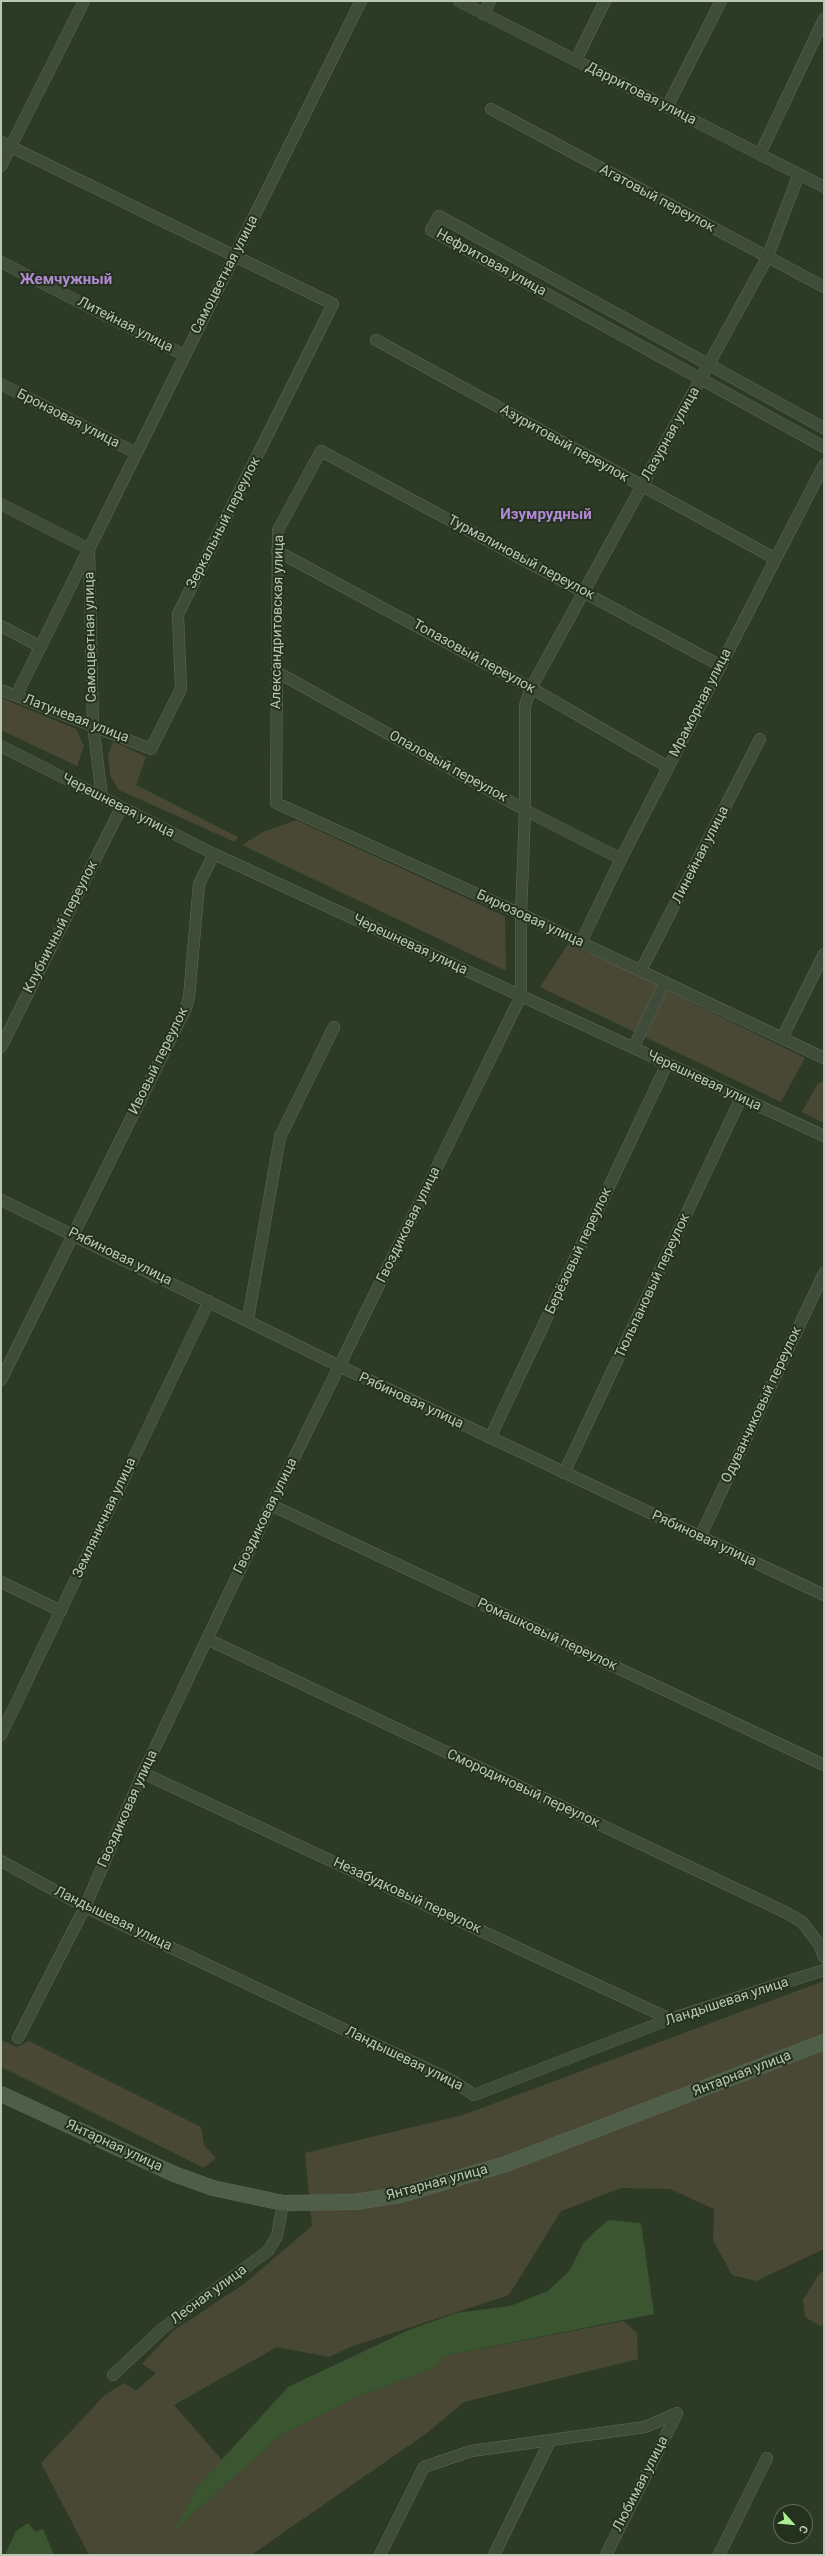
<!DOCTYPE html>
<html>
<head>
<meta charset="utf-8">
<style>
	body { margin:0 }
	#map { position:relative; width:825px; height:2556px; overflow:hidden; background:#2d3b26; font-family:Roboto,sans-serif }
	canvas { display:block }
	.frame { position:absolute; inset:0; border:2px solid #bac7b5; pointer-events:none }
	.north { position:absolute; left:773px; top:2504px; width:40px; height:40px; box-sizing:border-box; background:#24311e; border:1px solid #606d5a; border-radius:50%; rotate:117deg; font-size:11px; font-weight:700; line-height:16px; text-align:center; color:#bac7b5 }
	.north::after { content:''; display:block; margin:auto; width:14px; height:18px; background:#acef92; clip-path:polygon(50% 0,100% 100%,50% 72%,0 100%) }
</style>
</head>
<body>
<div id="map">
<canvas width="825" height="2556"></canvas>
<div class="frame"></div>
<div class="north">С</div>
</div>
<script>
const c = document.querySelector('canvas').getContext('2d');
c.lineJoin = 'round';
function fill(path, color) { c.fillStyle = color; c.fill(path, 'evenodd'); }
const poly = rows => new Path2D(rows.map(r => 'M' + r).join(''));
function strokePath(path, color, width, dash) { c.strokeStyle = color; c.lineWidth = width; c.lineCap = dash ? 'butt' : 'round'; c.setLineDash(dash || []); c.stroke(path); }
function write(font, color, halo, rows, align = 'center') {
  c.font = font + ' Roboto,sans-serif'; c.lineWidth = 4; c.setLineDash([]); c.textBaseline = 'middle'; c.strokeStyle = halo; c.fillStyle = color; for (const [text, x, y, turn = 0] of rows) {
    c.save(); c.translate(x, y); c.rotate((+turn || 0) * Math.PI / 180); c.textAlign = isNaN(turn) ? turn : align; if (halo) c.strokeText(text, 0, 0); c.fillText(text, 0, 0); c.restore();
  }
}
const green = poly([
	[1,698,76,729,84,746,77,766,1,730],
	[113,741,146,757,136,785,238,837,235,842,119,790,110,775,108,756],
	[296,820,505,916,506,971,242,845,263,832],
	[568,944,630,972,805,1058,781,1102,540,987],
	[824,1080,824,1123,802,1112,817,1085],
	[824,1981,824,2249,756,2281,732,2275,713,2240,714,2209,670,2189,621,2188,561,2211,509,2295,353,2346,329,2357,277,2347,174,2405,222,2460,198,2486,174,2531,280,2436,360,2396,434,2368,444,2356,624,2321,637,2333,638,2359,464,2402,427,2433,251,2555,89,2555,41,2463,105,2395,124,2383,136,2391,156,2373,142,2364,173,2331,244,2284,312,2226,305,2153,463,2115],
	[1,2040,16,2047,29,2041,201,2127,204,2145,216,2158,204,2168,1,2067],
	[824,2271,824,2325,820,2326,805,2317,803,2300,819,2274]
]);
const water = poly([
	[608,2220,641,2223,654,2314,444,2356,434,2368,360,2396,280,2436,173,2532,198,2486,288,2387,409,2330,456,2313,510,2306,548,2291,570,2270,584,2242],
	[28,2523,36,2532,43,2529,54,2555,5,2555,16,2531]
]);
const street = poly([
	[459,1,824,187],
	[483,14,490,1],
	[576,60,605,1],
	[667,107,721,1],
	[491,109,824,287],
	[1,142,333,304,178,614,181,689,151,749,1,690],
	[760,154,824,19],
	[1,166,84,1],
	[1,262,184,355],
	[376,340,774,558],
	[1,384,136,453],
	[824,428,439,216,431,230,824,447],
	[1,504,89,549,93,725,102,797],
	[277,551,531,688,668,767],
	[1,626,41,647],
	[721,666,321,451,278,530,276,803,521,914,824,1058],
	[277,672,525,810,621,859],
	[16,696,361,1],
	[1,746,214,854,824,1136],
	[581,942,621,859,824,465],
	[641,970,760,739],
	[782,1038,824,954],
	[1,1047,121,808],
	[633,1048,665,982],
	[1,1200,339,1366,824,1595],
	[248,1319,280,1137,334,1027],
	[1,1380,186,1008,189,997,199,884,214,854],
	[490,1438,667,1064],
	[564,1473,741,1098],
	[271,1505,824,1765],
	[700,1537,824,1273],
	[1,1582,61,1611],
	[207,1639,785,1912,802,1922,819,1944,824,1957],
	[1,1735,209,1301],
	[143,1773,670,2019],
	[1,1861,85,1907,453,2081,474,2095,670,2019,824,1970],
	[18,2038,85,1907,143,1773,271,1505,521,996,521,914,525,810,525,706,531,688,767,258,799,174],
	[113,2375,163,2328,268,2251,277,2236,283,2203],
	[380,2555,424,2467,471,2451,645,2427,677,2413],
	[494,2555,550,2441],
	[606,2555,677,2413],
	[719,2555,767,2458]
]);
const secondary = poly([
	[1,2094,174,2174,213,2188,283,2203,354,2202,400,2195,506,2164,824,2042]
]);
const streetNames = [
	["Дарритовая улица",641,94,27],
	["Агатовый переулок",657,199,28],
	["Нефритовая улица",491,263,29],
	["Самоцветная улица",225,275,-63],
	["Литейная улица",125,325,27],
	["Бронзовая улица",68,419,27],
	["Лазурная улица",671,434,-61],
	["Азуритовый переулок",564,444,29],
	["Зеркальный переулок",224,523,-63],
	["Турмалиновый переулок",521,558,28],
	["Александритовская улица",278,622,-89],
	["Самоцветная улица",91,637,-91],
	["Топазовый переулок",474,657,29],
	["Мраморная улица",701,703,-63],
	["Латуневая улица",76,719,21],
	["Опаловый переулок",448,767,29],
	["Черешневая улица",118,806,27],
	["Линейная улица",701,855,-63],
	["Бирюзовая улица",530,919,25],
	["Клубничный переулок",61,927,-63],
	["Черешневая улица",410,945,25],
	["Ивовый переулок",159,1061,-64],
	["Черешневая улица",704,1081,25],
	["Гвоздиковая улица",409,1225,-64],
	["Берёзовый переулок",579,1251,-65],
	["Рябиновая улица",120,1257,26],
	["Тюльпановый переулок",653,1286,-65],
	["Рябиновая улица",411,1401,25],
	["Одуванчиковый переулок",762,1405,-65],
	["Гвоздиковая улица",266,1516,-64],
	["Земляничная улица",105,1518,-65],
	["Рябиновая улица",704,1539,25],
	["Ромашковый переулок",547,1635,25],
	["Смородиновый переулок",523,1789,25],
	["Гвоздиковая улица",128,1809,-66],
	["Незабудковый переулок",407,1896,25],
	["Ландышевая улица",113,1919,26],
	["Ландышевая улица",727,2002,-18],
	["Ландышевая улица",404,2059,26],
	["Янтарная улица",742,2074,-21],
	["Янтарная улица",114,2146,25],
	["Янтарная улица",437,2183,-15],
	["Лесная улица",209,2295,-36],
	["Любимая улица",641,2484,-63]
];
const neighbourhoodNames = [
	["Жемчужный",66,280],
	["Изумрудный",546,515]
];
fill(green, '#494835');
fill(water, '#3b5531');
strokePath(street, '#5d6a57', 12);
strokePath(secondary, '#5d6a57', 16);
strokePath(street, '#3f4c39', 11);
strokePath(secondary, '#4e5e48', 15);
write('14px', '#bac7b5', '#24311e', streetNames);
write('bold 15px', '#b289d6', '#24311e', neighbourhoodNames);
</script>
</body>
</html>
